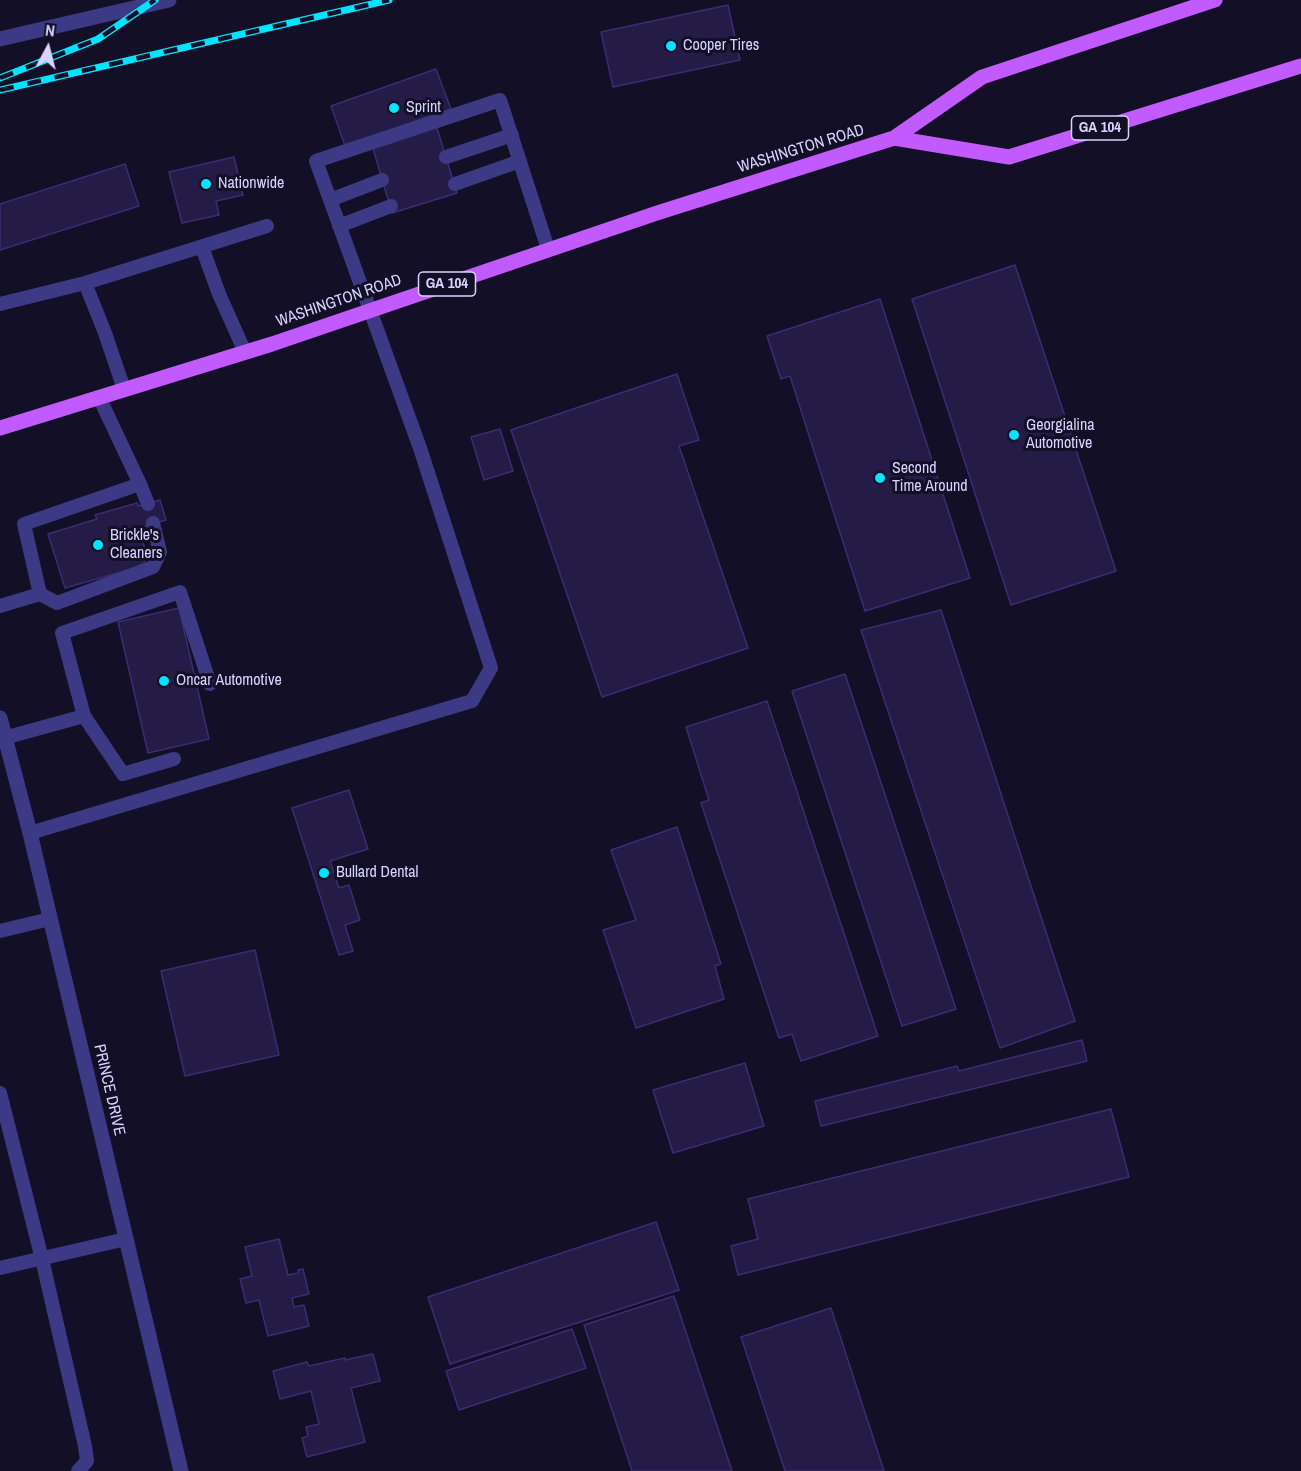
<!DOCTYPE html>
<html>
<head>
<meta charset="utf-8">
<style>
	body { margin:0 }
	#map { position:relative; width:1301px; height:1471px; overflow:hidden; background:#130f26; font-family:"Archivo Narrow",sans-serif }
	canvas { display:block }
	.north { position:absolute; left:18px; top:18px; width:60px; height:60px; -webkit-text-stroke:4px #130f26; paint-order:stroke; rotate:7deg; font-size:16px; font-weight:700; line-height:24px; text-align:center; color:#d9d4ff }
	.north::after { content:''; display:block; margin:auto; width:21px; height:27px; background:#d9d4ff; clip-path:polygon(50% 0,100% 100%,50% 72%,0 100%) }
</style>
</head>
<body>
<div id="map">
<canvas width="1301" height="1471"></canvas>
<div class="north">N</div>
</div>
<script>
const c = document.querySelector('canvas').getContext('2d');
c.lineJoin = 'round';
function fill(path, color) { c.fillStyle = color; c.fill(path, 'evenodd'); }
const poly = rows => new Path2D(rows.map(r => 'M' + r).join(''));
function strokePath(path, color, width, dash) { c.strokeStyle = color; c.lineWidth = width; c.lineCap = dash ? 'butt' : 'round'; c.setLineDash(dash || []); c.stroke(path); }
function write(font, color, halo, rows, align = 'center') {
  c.font = font + ' "Archivo Narrow",sans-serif'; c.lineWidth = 6; c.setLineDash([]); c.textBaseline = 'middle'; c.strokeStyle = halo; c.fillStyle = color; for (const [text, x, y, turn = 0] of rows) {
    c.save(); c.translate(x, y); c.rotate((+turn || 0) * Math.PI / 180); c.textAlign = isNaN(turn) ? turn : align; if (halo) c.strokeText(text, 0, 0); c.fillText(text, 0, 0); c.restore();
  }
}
const building = poly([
	[728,5,740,60,613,87,601,32,728,5],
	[436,69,451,109,345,146,331,106,436,69],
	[436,125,457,193,392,213,372,145,436,125],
	[234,157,243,195,216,201,219,215,182,223,169,172,234,157],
	[125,164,139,206,0,250,0,204,125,164],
	[1015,265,1116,571,1011,605,912,299,1015,265],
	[880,299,970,578,865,611,790,376,781,379,767,336,880,299],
	[677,374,699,440,679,446,748,648,602,697,511,430,677,374],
	[500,429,513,471,484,480,471,437,500,429],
	[160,500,166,520,139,528,147,557,142,566,65,588,48,534,97,519,95,515,137,503,138,506,160,500],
	[179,608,209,739,148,753,118,622,179,608],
	[941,610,1075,1021,1000,1048,861,630,941,610],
	[845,674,956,1009,902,1026,792,691,845,674],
	[767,701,878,1036,801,1061,792,1034,779,1038,701,803,709,800,686,727,767,701],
	[349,790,368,849,330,861,339,888,349,885,360,920,345,925,353,951,339,955,292,808,349,790],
	[677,827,721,964,715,966,724,999,636,1028,603,930,636,920,611,850,677,827],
	[255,950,279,1055,185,1076,161,971,255,950],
	[1082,1040,1087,1061,821,1126,815,1101,957,1066,959,1071,1082,1040],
	[745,1063,764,1126,673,1153,653,1090,745,1063],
	[1111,1109,1129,1177,738,1275,731,1246,758,1239,748,1199,1111,1109],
	[656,1222,679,1290,450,1364,428,1297,656,1222],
	[279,1239,288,1275,298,1273,298,1270,303,1269,309,1294,292,1298,294,1307,304,1305,309,1326,268,1336,259,1300,246,1303,240,1279,252,1276,245,1247,279,1239],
	[674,1296,732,1471,632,1471,584,1325,674,1296],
	[831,1308,884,1471,785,1471,741,1337,831,1308],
	[572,1329,586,1368,459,1410,446,1371,572,1329],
	[373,1354,380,1381,351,1388,365,1442,307,1457,302,1438,308,1436,306,1427,319,1424,311,1391,280,1399,273,1371,307,1362,309,1366,345,1358,345,1360,373,1354]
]);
const lane = poly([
	[446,157,512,135],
	[455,184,520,161],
	[330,200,382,180],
	[339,226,391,206],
	[202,247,219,294,245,352],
	[0,304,85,283],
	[124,389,105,333,85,283,267,226],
	[140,484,148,504],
	[40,594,57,603,153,567,160,552,153,523],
	[0,606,40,594,24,524,140,484,99,397],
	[84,716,123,774,174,759],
	[4,738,84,716,62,633,180,592,210,684],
	[30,833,472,701,491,668,420,448,316,161,500,100,548,249],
	[0,931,50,919],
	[0,1093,42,1259,85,1446,87,1461,78,1471],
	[0,1268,126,1239]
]);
const street = poly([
	[0,39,169,0],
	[0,718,30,833,181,1471]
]);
const primary = poly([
	[894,138,1009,157,1301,66],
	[0,428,272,344,657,213,894,138,982,77,1215,0]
]);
const rail = poly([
	[0,78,98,39,155,0],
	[0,90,389,0]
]);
const markers = [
	[671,46,6,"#00e5ff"],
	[394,108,6,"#00e5ff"],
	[206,184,6,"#00e5ff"],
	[1014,435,6,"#00e5ff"],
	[880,478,6,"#00e5ff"],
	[98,545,6,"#00e5ff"],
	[164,681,6,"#00e5ff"],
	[324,873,6,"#00e5ff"]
];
const shields = [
	[1100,128,57],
	[447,284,57]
];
const shieldNames = [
	["GA 104",1100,128],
	["GA 104",447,284]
];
const poiNames = [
	["Cooper Tires",683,46],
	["Sprint",406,108],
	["Nationwide",218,184],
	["Georgialina",1026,426],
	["Automotive",1026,444],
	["Second",892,469],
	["Time Around",892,487],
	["Brickle's",110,536],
	["Cleaners",110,554],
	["Oncar Automotive",176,681],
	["Bullard Dental",336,873]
];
const streetNames = [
	["WASHINGTON ROAD",801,149,-17],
	["WASHINGTON ROAD",339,301,-19],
	["PRINCE DRIVE",109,1090,77]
];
fill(building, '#241b47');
strokePath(building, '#3b2d73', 1.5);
strokePath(lane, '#3d3a85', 14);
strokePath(street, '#3d3a85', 15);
strokePath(primary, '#c25bff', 15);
strokePath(rail, '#00e5ff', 7);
strokePath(rail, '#130f26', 4.5, [14]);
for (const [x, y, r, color] of markers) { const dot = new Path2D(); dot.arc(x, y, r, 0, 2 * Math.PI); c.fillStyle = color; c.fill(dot); strokePath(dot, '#130f26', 2); }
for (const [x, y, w] of shields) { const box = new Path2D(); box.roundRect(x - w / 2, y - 12, w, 24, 4.5); c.fillStyle = '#130f26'; c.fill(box); strokePath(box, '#d9d4ff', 1.5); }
write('bold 15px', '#d9d4ff', null, shieldNames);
write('16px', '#d9d4ff', '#130f26', poiNames, 'left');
write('16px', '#d9d4ff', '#130f26', streetNames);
</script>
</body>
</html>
